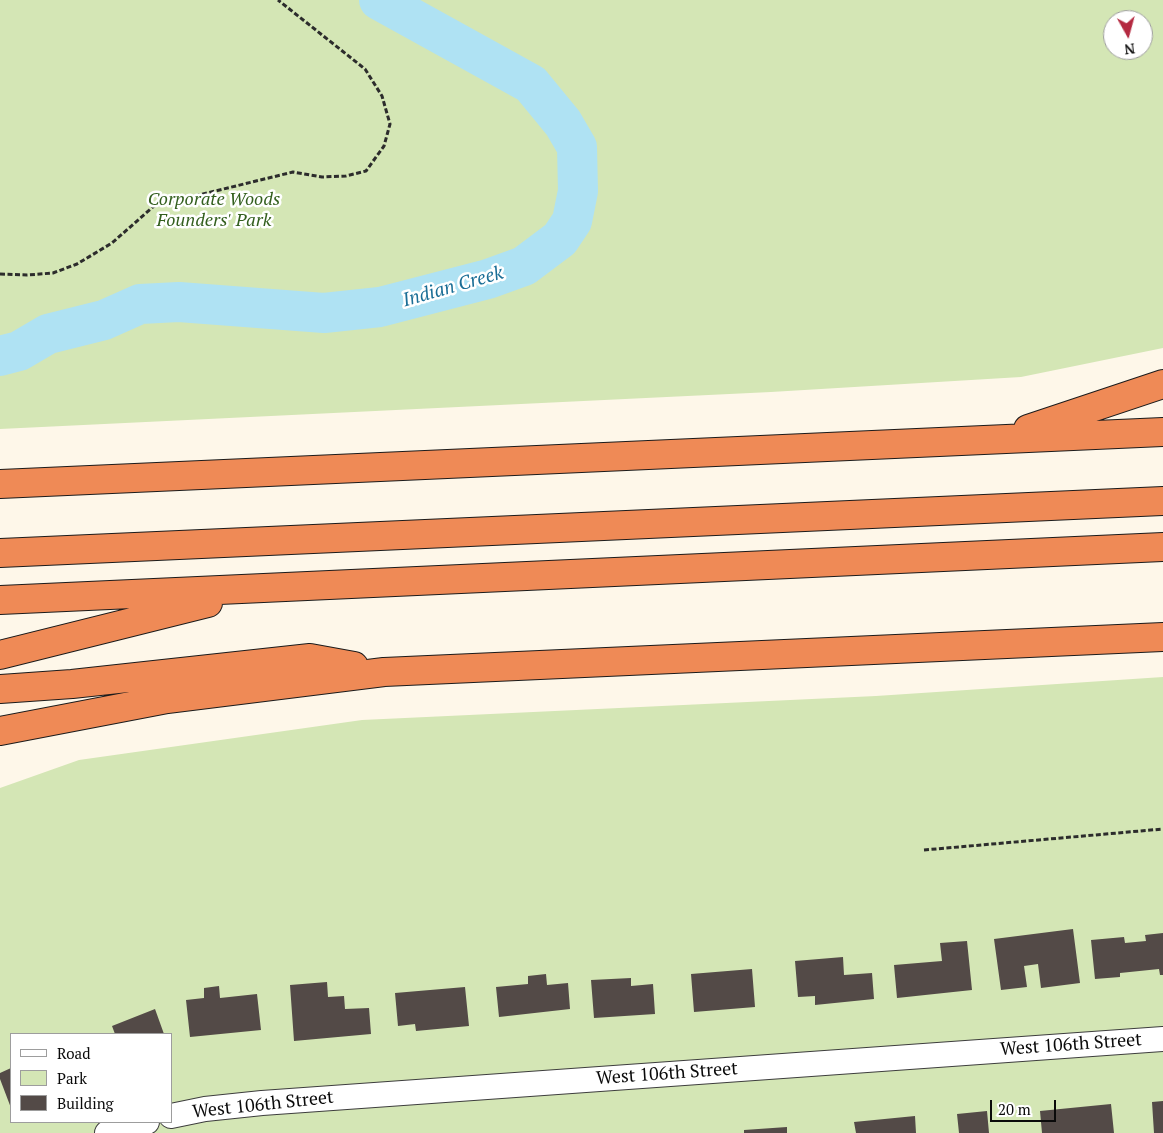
<!DOCTYPE html>
<html>
<head>
<meta charset="utf-8">
<style>
	body { margin:0 }
	#map { position:relative; width:1163px; height:1133px; overflow:hidden; background:#fef7e9; font-family:"PT Serif",serif }
	canvas { display:block }
	.legend { position:absolute; left:10px; top:1033px; width:162px; height:90px; box-sizing:border-box; background:#fff; border:1px solid #9d9d9d; margin:0; padding:6px 9px; list-style:none; font-size:15px; color:#0a0a0a }
	.legend li { display:flex; align-items:center; gap:10px; height:25px }
	.legend b { width:25px; border:1px solid #9d9d9d }
	.north { position:absolute; left:1103px; top:10px; width:50px; height:50px; box-sizing:border-box; background:#fff; border:1px solid #9d9d9d; border-radius:50%; rotate:173deg; font-size:14px; font-weight:700; line-height:20px; text-align:center; color:#0a0a0a }
	.north::after { content:''; display:block; margin:auto; width:18px; height:22px; background:#b42940; clip-path:polygon(50% 0,100% 100%,50% 72%,0 100%) }
	.scale { position:absolute; left:990px; top:1100px; width:66px; height:22px; box-sizing:border-box; border:2px solid #0a0a0a; border-top:0; padding-left:6px; font-size:15px; line-height:18px; white-space:nowrap; color:#0a0a0a; -webkit-text-stroke:4px #fff; paint-order:stroke }
</style>
</head>
<body>
<div id="map">
<canvas width="1163" height="1133"></canvas>
<ul class="legend">
<li><b style="height:6px;background:#fff"></b>Road</li>
<li><b style="height:14px;background:#d4e6b5"></b>Park</li>
<li><b style="height:14px;background:#534a47"></b>Building</li>
</ul>
<div class="north">N</div>
<div class="scale">20 m</div>
</div>
<script>
const c = document.querySelector('canvas').getContext('2d');
c.lineJoin = 'round';
function fill(path, color) { c.fillStyle = color; c.fill(path, 'evenodd'); }
const poly = rows => new Path2D(rows.map(r => 'M' + r).join(''));
function strokePath(path, color, width, dash) { c.strokeStyle = color; c.lineWidth = width; c.lineCap = dash ? 'butt' : 'round'; c.setLineDash(dash || []); c.stroke(path); }
function write(font, color, halo, rows, align = 'center') {
  c.font = font + ' "PT Serif",serif'; c.lineWidth = 5; c.setLineDash([]); c.textBaseline = 'middle'; c.strokeStyle = halo; c.fillStyle = color; for (const [text, x, y, turn = 0] of rows) {
    c.save(); c.translate(x, y); c.rotate((+turn || 0) * Math.PI / 180); c.textAlign = isNaN(turn) ? turn : align; if (halo) c.strokeText(text, 0, 0); c.fillText(text, 0, 0); c.restore();
  }
}
const green = poly([
	[0,0,1163,0,1163,348,1021,377,771,392,0,429],
	[1113,20,1143,20,1143,50,1113,50],
	[1163,677,1163,1133,0,1133,0,788,79,760,362,720,876,696],
	[11,1034,171,1034,171,1122,11,1122]
]);
const river = poly([
	[0,356,19,351,48,334,104,320,140,304,179,302,324,313,380,307,488,279,524,266,560,239,572,221,578,191,577,147,563,123,531,84,379,0]
]);
const building = poly([
	[1073,929,1080,983,1041,988,1038,964,1024,966,1027,987,1001,990,994,939],
	[1163,933,1163,975,1160,975,1159,969,1120,973,1120,977,1095,979,1091,940,1124,937,1125,943,1146,941,1145,935],
	[967,941,972,990,897,998,894,965,942,961,940,943],
	[843,957,844,975,872,973,874,999,815,1005,815,996,798,997,795,961],
	[752,969,755,1007,694,1012,691,974],
	[546,974,547,985,568,983,570,1009,499,1017,496,987,528,984,528,976],
	[631,978,631,986,653,984,655,1014,594,1018,591,980],
	[327,982,328,997,344,996,345,1009,369,1008,371,1034,294,1041,290,985],
	[219,986,220,998,257,994,261,1030,190,1037,186,1000,204,998,204,988],
	[465,987,469,1026,416,1031,415,1024,398,1026,395,993],
	[155,1009,164,1034,115,1034,112,1026],
	[11,1068,11,1108,0,1079,0,1073],
	[1163,1101,1163,1133,1154,1133,1152,1102],
	[1111,1104,1114,1133,1042,1133,1040,1111],
	[987,1111,989,1133,959,1133,957,1114],
	[915,1116,916,1133,856,1133,854,1122],
	[787,1127,787,1133,744,1133,744,1130]
]);
const path = poly([
	[0,274,27,275,53,273,77,264,112,243,154,206,293,172,322,177,346,176,366,171,384,146,390,124,382,96,365,69,278,0],
	[924,850,1163,829]
]);
const minor = poly([
	[171,1116,205,1109,262,1103,1163,1039],
	[107,1133,147,1122]
]);
const highway = poly([
	[1028,429,1163,384],
	[0,484,1163,432],
	[0,553,1163,501],
	[0,600,1163,547],
	[0,655,208,603],
	[0,689,72,684,310,658,354,666],
	[0,731,167,699,384,672,1163,637]
]);
const parkNames = [
	["Corporate Woods",214,200],
	["Founders' Park",214,221]
];
const streetNames = [
	["West 106th Street",1071,1045,-4],
	["West 106th Street",667,1074,-4],
	["West 106th Street",263,1105,-6]
];
const waterNames = [
	["Indian Creek",453,287,-16]
];
fill(green, '#d4e6b5');
strokePath(river, '#afe2f3', 40);
fill(building, '#534a47');
strokePath(minor, '#3d3d3d', 26);
strokePath(highway, '#1b1b1b', 30);
strokePath(path, '#2c2c2c', 3, [5, 2.5]);
strokePath(minor, '#fff', 24);
strokePath(highway, '#ef8a56', 28);
write('italic 18px', '#335f1e', '#fff', parkNames);
write('18px', '#0a0a0a', '#fff', streetNames);
write('italic 19px', '#1a6e96', '#fff', waterNames);
</script>
</body>
</html>
